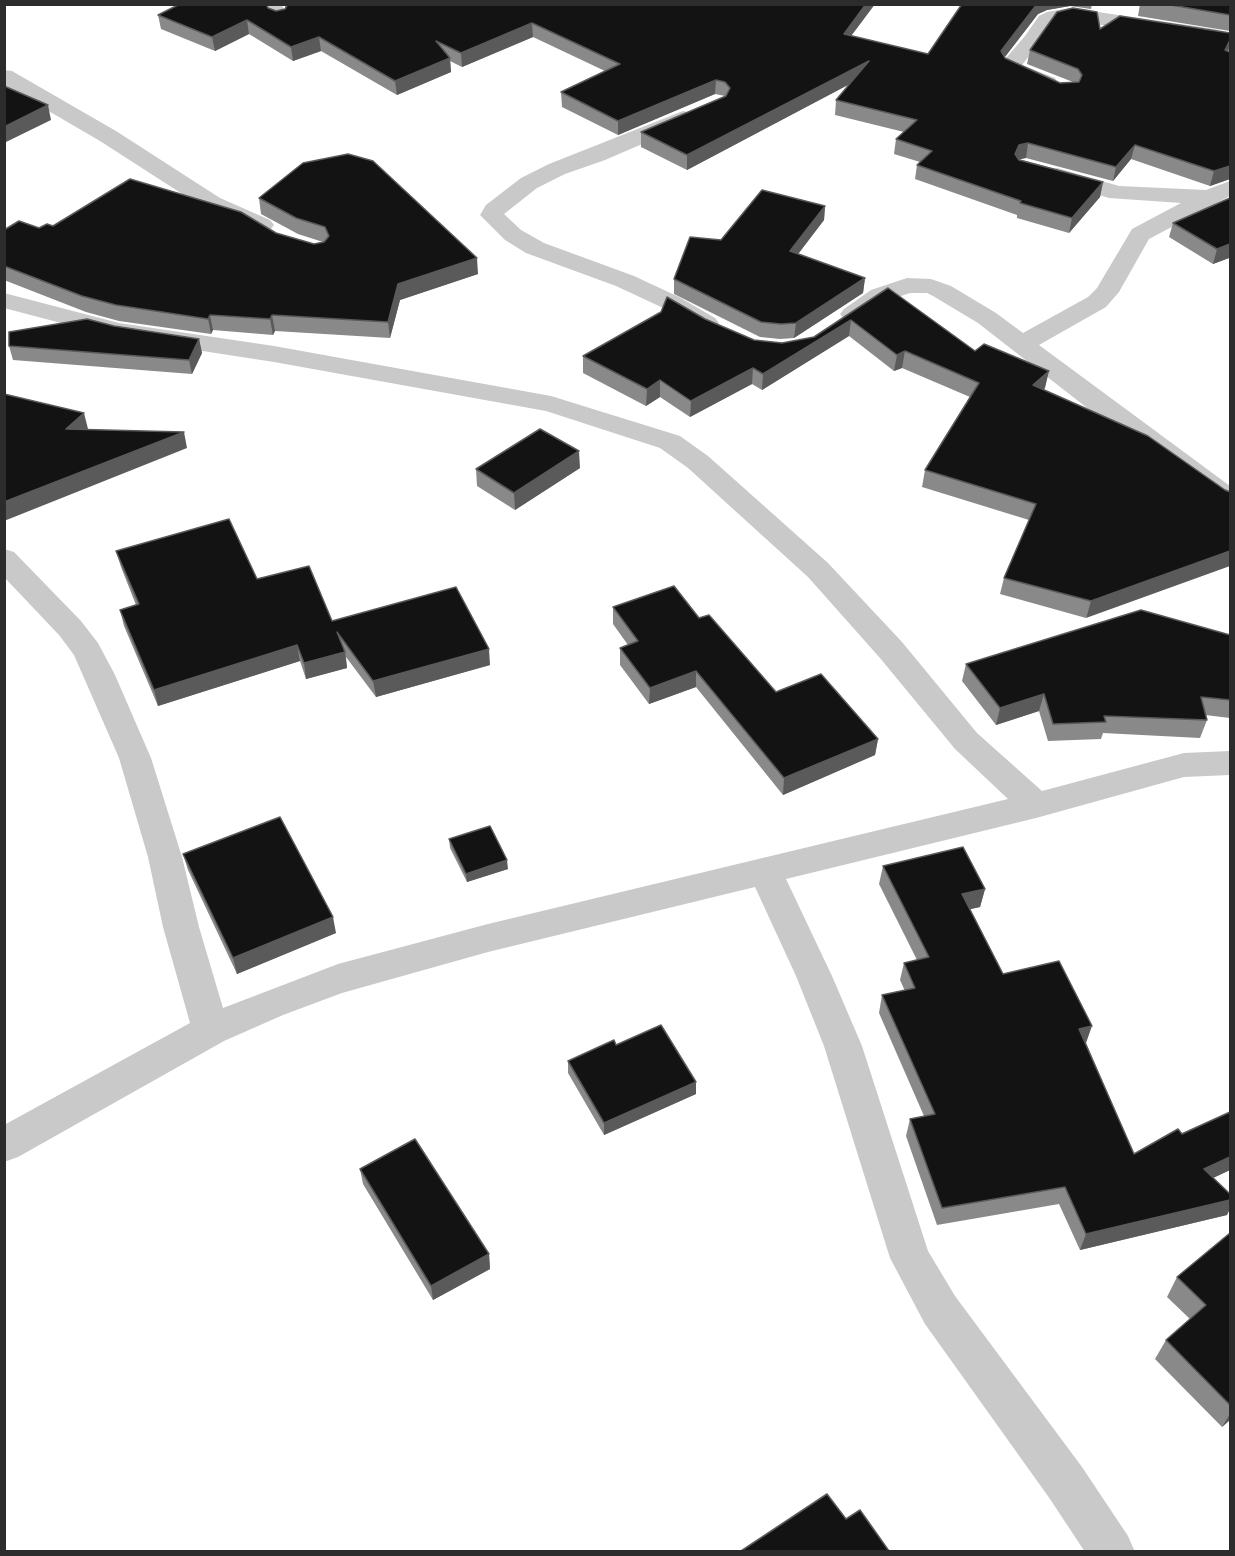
<!DOCTYPE html>
<html>
<head>
<meta charset="utf-8">
<style>
	body { margin:0 }
	#map { position:relative; width:1235px; height:1556px; overflow:hidden; background:#fff; font-family:Manrope,sans-serif }
	canvas { display:block }
	.frame { position:absolute; inset:0; border:6px solid #2c2c2c; pointer-events:none }
</style>
</head>
<body>
<div id="map">
<canvas width="1235" height="1556"></canvas>
<div class="frame"></div>
</div>
<script>
const c = document.querySelector('canvas').getContext('2d');
c.lineJoin = 'round';
const poly = rows => new Path2D(rows.map(r => 'M' + r).join(''));
function fill(path, color) { c.fillStyle = color; c.fill(path, 'evenodd'); }
function strokePath(path, color, width, dash) { c.strokeStyle = color; c.lineWidth = width; c.lineCap = dash ? 'butt' : 'round'; c.setLineDash(dash || []); c.stroke(path); }
const street = poly([
	[261,4,281,4,289,17,286,21,279,23,272,21,261,4],
	[1070,8,1215,29,1230,33,1230,45,1070,20,1059,21,1054,24,1022,65,1055,78,1058,83,1055,88,1047,89,1039,88,1007,73,1000,65,1025,36,1039,16,1047,12,1070,8],
	[4,70,12,71,116,131,220,198,270,220,274,225,270,230,262,232,204,208,100,141,4,85,4,70],
	[683,111,691,113,694,118,691,123,605,160,565,174,537,188,504,214,521,230,544,243,634,276,679,297,715,318,719,323,715,328,706,331,697,328,661,307,616,286,526,253,505,240,480,215,486,205,521,178,549,164,683,111],
	[1057,168,1119,186,1206,190,1230,181,1230,196,1149,239,1119,292,1106,307,1039,345,1230,486,1230,508,1220,505,1109,425,978,323,933,296,927,293,910,293,889,300,862,319,853,322,844,319,840,314,844,309,871,290,907,278,931,279,951,286,996,313,1023,333,1088,297,1097,288,1132,229,1181,203,1109,198,1049,180,1046,175,1049,170,1057,168],
	[4,293,119,323,274,346,551,396,680,436,708,456,828,563,902,642,977,733,1042,791,1184,753,1230,751,1230,775,1184,777,1036,818,786,879,832,976,862,1046,928,1251,955,1296,1082,1467,1128,1536,1135,1552,1085,1552,1050,1499,925,1324,890,1258,824,1046,796,976,755,887,488,952,342,993,283,1015,224,1041,18,1157,4,1162,4,1125,190,1023,163,927,148,857,119,758,74,655,59,635,4,577,4,549,14,552,81,621,98,643,115,675,151,758,182,857,199,927,223,1008,338,964,488,924,1008,799,955,749,880,658,808,577,688,468,660,448,546,411,274,362,118,338,4,308,4,293]
]);
const wall = poly([
	[284,4,875,4,851,36,928,54,962,4,1092,4,1091,9,1070,6,1047,10,1038,14,1004,58,1060,83,1073,82,1027,64,1030,50,1100,29,1230,52,1230,179,1210,186,1131,159,1113,181,1026,158,1019,159,1103,182,1100,197,1069,233,1017,218,1017,215,915,179,917,165,920,162,894,154,896,139,904,132,835,115,836,100,849,84,687,170,641,147,641,132,725,96,715,94,618,135,562,107,561,92,605,71,533,37,462,67,450,61,451,72,397,95,321,51,293,61,249,34,215,51,161,29,158,15,268,8,276,11,285,9,286,8],
	[1140,4,1230,4,1230,31,1138,16],
	[259,198,478,274,400,300,390,338,275,331,273,335,213,330,211,334,119,321,86,312,4,280,4,230,39,228,53,226,276,233,314,244,323,242,298,234,261,214],
	[1230,198,1230,259,1229,258,1213,264,1169,237,1173,223],
	[825,206,824,220,798,254,865,278,863,293,794,338,780,339,760,337,674,294,674,279,721,240],
	[888,288,975,351,1045,388,1043,390,1148,436,1086,618,1000,594,1004,578,1029,520,922,487,925,470,970,397,902,368,894,371,849,336,762,390,752,384,690,417,660,397,646,406,583,373,583,356,705,319,754,340,782,343,814,337],
	[114,326,199,339,202,353,192,374,13,360,9,346],
	[580,468,515,510,477,486,476,469],
	[116,551,257,579,332,621,490,665,376,697,346,657,347,668,306,679,300,661,158,706,124,626,120,610,136,605,121,567],
	[613,607,699,618,776,692,878,739,875,755,783,795,696,687,649,704,620,665,620,648,628,645,613,624],
	[1230,635,1230,718,1205,715,1207,720,1200,738,1103,733,1101,739,1048,741,1039,711,996,725,962,681,966,664],
	[449,839,508,869,467,882,450,848],
	[183,854,336,933,237,974,188,870],
	[883,866,985,889,980,907,970,909,1003,974,1086,1043,1134,1154,1230,1112,1230,1170,1213,1178,1227,1215,1080,1250,1059,1204,937,1225,906,1136,910,1119,924,1116,879,1013,882,995,905,991,900,980,904,963,917,960,879,884],
	[616,1045,696,1094,604,1135,568,1073,568,1061],
	[360,1169,489,1254,490,1269,433,1300,363,1184],
	[1230,1233,1230,1420,1222,1427,1155,1359,1166,1340,1190,1319,1167,1297,1177,1277]
]);
const shadedWall = poly([
	[866,4,875,4,842,48,844,34],
	[1037,4,1070,4,1070,6,1047,10,1038,14,998,66,1001,51],
	[247,20,249,34,215,51,212,37],
	[532,23,533,37,462,67,461,53],
	[319,37,321,51,293,61,291,47],
	[1230,40,1230,47,1222,64,1225,50],
	[450,58,451,72,397,95,395,81],
	[869,61,867,75,687,170,687,155],
	[716,80,715,94,618,135,618,121],
	[48,105,51,120,4,143,4,127],
	[1028,143,1026,158,1016,160,1015,154,1019,145],
	[1135,145,1131,159,1113,181,1116,167],
	[1230,166,1230,179,1210,186,1214,171],
	[1103,182,1100,197,1069,233,1072,218],
	[825,206,824,220,789,266,790,251],
	[1230,244,1230,251,1229,258,1213,264,1217,249],
	[477,258,478,274,400,300,390,338,388,322,398,284],
	[865,278,863,293,794,338,796,323],
	[210,315,213,330,211,334,208,319],
	[272,315,275,331,273,335,270,319],
	[851,320,849,336,762,390,763,374],
	[199,339,202,353,192,374,189,360],
	[905,351,902,368,894,371,897,355],
	[753,368,752,384,690,417,691,401],
	[1049,371,1045,388,1029,402,1033,385],
	[660,380,660,397,646,406,647,389],
	[84,413,88,429,70,445,66,429],
	[184,432,187,448,4,521,4,502],
	[579,451,580,468,515,510,514,493],
	[1230,551,1230,566,1086,618,1091,601],
	[297,645,300,661,158,706,154,690],
	[489,649,490,665,376,697,373,681],
	[345,652,347,668,306,679,304,663],
	[696,671,696,687,649,704,650,688],
	[1044,694,1039,711,996,725,1000,708],
	[878,739,875,755,783,795,784,778],
	[507,860,508,869,467,882,466,874],
	[985,889,980,907,958,912,962,894],
	[333,917,336,933,237,974,233,958],
	[1092,1026,1086,1043,1073,1046,1079,1029],
	[696,1082,696,1094,604,1135,604,1123],
	[1230,1157,1230,1170,1196,1186,1204,1169],
	[1230,1200,1230,1209,1227,1215,1080,1250,1086,1234],
	[489,1254,490,1269,433,1300,431,1286],
	[1230,1414,1230,1420,1222,1427]
]);
const building = poly([
	[180,4,266,4,268,8,276,11,285,9,288,4,866,4,844,34,928,54,962,4,1037,4,1001,51,1005,58,1060,83,1079,82,1082,75,1078,69,1030,50,1057,12,1073,8,1097,12,1100,29,1120,16,1230,33,1230,40,1225,50,1230,52,1230,166,1214,171,1135,145,1116,167,1028,143,1019,145,1015,154,1019,160,1103,182,1072,218,1020,203,1021,201,917,165,932,151,896,139,917,120,836,100,869,61,687,155,641,132,726,96,730,88,725,82,716,80,618,121,561,92,620,64,532,23,461,53,436,41,450,58,395,81,319,37,291,47,247,20,212,37,158,15,180,4],
	[1165,4,1230,4,1230,15,1165,4],
	[4,86,48,105,4,127,4,86],
	[348,154,373,161,477,258,398,284,388,322,272,315,270,319,210,315,208,319,116,305,82,296,4,266,4,230,19,221,39,228,47,224,53,226,130,179,241,212,276,233,314,244,324,242,329,236,325,227,296,218,259,198,303,163,348,154],
	[762,190,825,206,790,251,865,278,796,323,781,324,761,322,674,279,690,237,721,240,762,190],
	[1230,198,1230,244,1217,249,1173,223,1230,198],
	[888,288,975,351,984,344,1049,371,1033,385,1148,436,1225,490,1230,492,1230,551,1091,601,1004,578,1036,504,925,470,979,383,905,351,897,355,851,320,763,374,753,368,691,401,660,380,647,389,583,356,661,312,667,297,705,319,754,340,782,343,814,337,888,288],
	[87,319,114,326,199,339,189,360,9,346,9,332,87,319],
	[4,394,84,413,66,429,184,432,4,502,4,394],
	[540,429,579,451,514,493,476,469,540,429],
	[229,519,257,579,309,566,332,621,456,587,489,649,373,681,337,632,345,652,304,663,297,645,154,690,120,610,139,604,116,551,229,519],
	[674,586,699,618,709,615,776,692,821,674,878,739,784,778,696,671,650,688,620,648,638,641,613,607,674,586],
	[1141,610,1230,635,1230,700,1201,697,1207,720,1104,716,1106,722,1053,724,1044,694,1000,708,966,664,1141,610],
	[280,817,333,917,233,958,183,854,280,817],
	[490,826,507,860,466,874,449,839,490,826],
	[963,847,985,889,962,894,1003,974,1059,961,1092,1026,1079,1029,1134,1154,1178,1129,1182,1134,1230,1112,1230,1157,1204,1169,1230,1194,1230,1200,1086,1234,1065,1187,942,1208,910,1119,935,1114,882,995,915,988,904,963,929,957,883,866,963,847],
	[661,1025,696,1082,604,1123,568,1061,614,1040,616,1045,661,1025],
	[415,1139,489,1254,431,1286,360,1169,415,1139],
	[1230,1233,1230,1405,1166,1340,1206,1305,1177,1277,1230,1233],
	[827,1494,846,1519,860,1510,889,1551,741,1551,827,1494]
]);
fill(street, '#c9c9c9');
fill(wall, '#898989');
fill(shadedWall, '#5a5a5a');
fill(building, '#131313');
strokePath(building, '#5a5a5a', 1.5);
</script>
</body>
</html>
